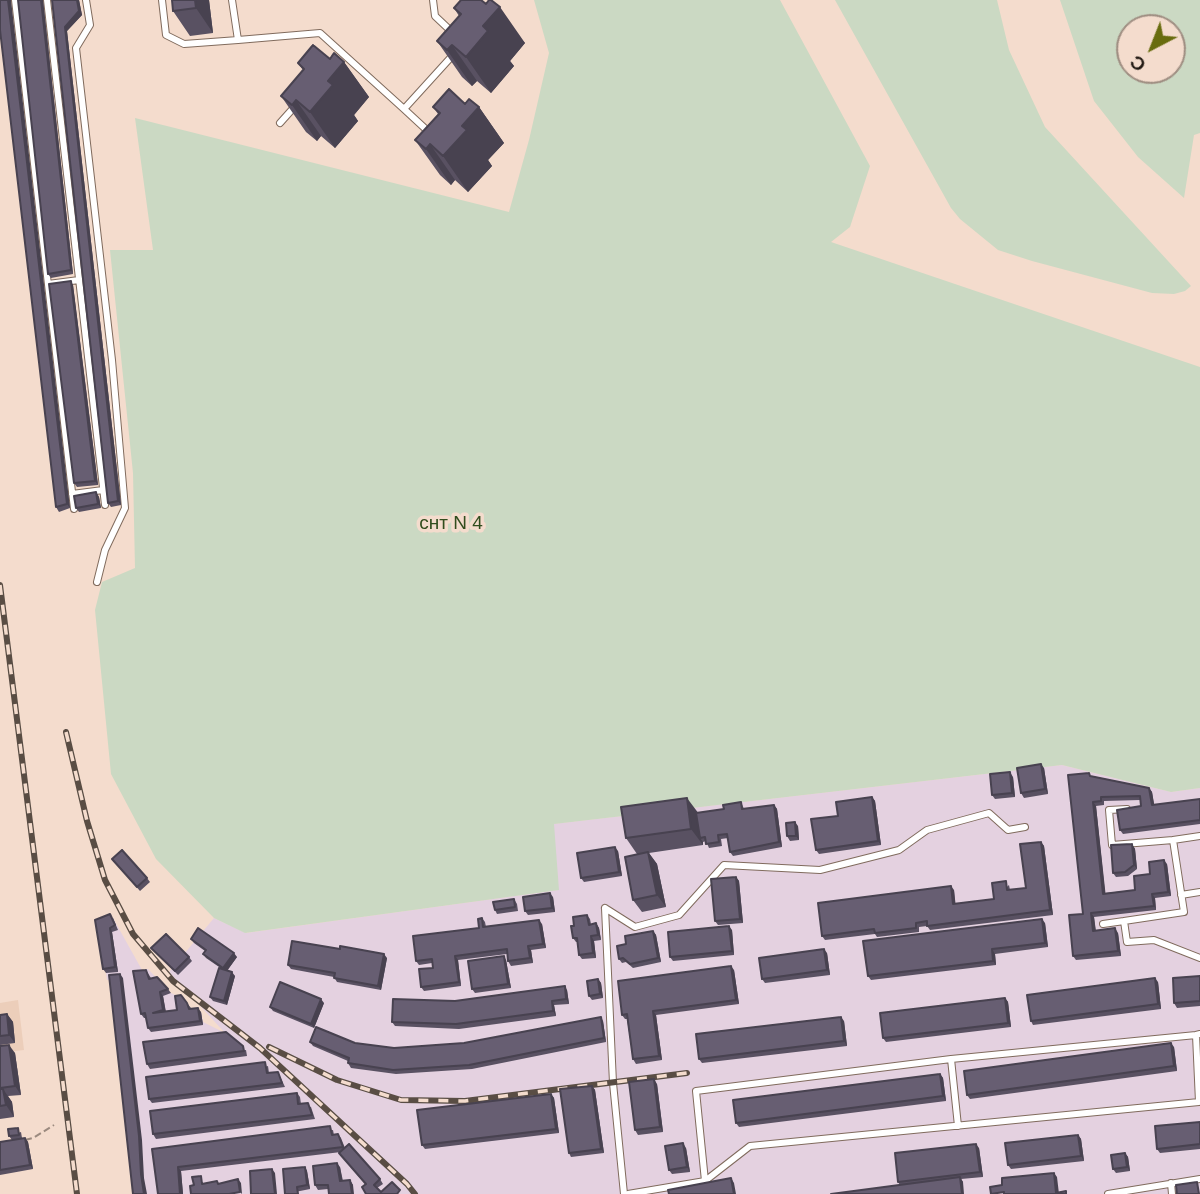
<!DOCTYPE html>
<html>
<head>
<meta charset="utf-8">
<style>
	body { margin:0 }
	#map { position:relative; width:1200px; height:1194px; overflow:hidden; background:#f4dccd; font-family:Arial,sans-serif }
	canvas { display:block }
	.north { position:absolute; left:1116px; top:14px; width:70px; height:70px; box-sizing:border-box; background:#f4dccd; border:2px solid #9e8d81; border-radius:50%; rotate:222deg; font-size:19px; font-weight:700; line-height:28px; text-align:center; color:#1e1610 }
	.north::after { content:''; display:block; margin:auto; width:24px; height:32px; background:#686c0e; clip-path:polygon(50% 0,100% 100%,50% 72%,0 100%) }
</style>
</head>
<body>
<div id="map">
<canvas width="1200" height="1194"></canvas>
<div class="north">С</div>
</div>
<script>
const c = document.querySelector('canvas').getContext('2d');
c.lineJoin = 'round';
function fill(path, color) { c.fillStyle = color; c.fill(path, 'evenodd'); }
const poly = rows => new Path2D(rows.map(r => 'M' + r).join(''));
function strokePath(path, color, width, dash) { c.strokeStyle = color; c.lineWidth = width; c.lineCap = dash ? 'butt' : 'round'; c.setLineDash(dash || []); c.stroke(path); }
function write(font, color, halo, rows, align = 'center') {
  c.font = font + ' Arial,sans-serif'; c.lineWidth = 7; c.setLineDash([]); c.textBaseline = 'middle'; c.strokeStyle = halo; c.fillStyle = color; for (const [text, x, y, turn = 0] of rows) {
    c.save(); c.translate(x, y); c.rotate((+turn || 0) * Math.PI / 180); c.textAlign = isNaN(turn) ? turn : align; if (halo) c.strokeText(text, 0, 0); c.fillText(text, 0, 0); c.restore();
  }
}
const built = poly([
	[18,1000,24,1050,0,1053,0,1003]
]);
const industrial = poly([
	[1062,765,1171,792,1200,788,1200,1194,137,1194,112,979,107,980,106,973,113,918,142,970,148,969,171,993,184,999,190,1007,192,1013,201,1012,203,1022,225,1033,169,972,214,918,246,933,558,890,553,824]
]);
const green = poly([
	[534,0,780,0,870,166,850,227,831,242,1200,367,1200,788,1171,792,1062,765,554,824,559,890,245,933,214,918,156,859,111,774,95,610,102,582,135,568,133,473,110,250,153,250,135,118,509,212,529,140,549,53],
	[835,0,997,0,1009,50,1045,127,1191,286,1185,291,1174,294,1152,293,1032,261,998,250,960,219,951,208],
	[1060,0,1200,0,1200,133,1194,135,1184,198,1138,157,1094,101],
	[1130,28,1172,28,1172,70,1130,70]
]);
const path = poly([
	[25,1140,33,1138,54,1125]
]);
const lane = poly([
	[15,0,74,509],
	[47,0,105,505],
	[86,0,90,25,76,48,112,360,125,508,105,550,97,582],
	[162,0,166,35,184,44,238,40,232,0],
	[433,0,435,16,453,33],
	[238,40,320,33,404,109,453,55],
	[404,109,431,134],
	[280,123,297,104],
	[48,284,79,280],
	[72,494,103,490],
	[1127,809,1109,810,1112,845,1173,840],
	[1181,895,1200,892],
	[605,908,635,927,679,915,724,865,820,870,899,850,927,830,989,813,1008,830,1025,827],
	[605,908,613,1083,624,1194],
	[1124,921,1184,912,1173,840,1200,836],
	[1103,924,1124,921,1127,942,1154,940,1200,958],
	[951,1059,958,1126],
	[705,1181,696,1091,951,1059,1196,1035],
	[1171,1183,1172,1194],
	[628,1194,705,1181,750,1146,1199,1102,1196,1035,1200,1034],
	[1108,1194,1200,1179]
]);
const rail = poly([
	[0,585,77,1194],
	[66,732,87,821,105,880,133,934,173,981,260,1048,407,1184,415,1194],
	[269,1047,337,1080,401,1100,465,1101,687,1073]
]);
const wall = poly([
	[18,0,43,0,73,274,51,278,48,274],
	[52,0,79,0,82,15,67,31,121,505,111,507,108,503],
	[172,0,209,0,213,33,190,36,173,11],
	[486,4,525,43,510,61,514,66,491,93,477,81,472,86,462,77,437,41,459,16,454,8],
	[0,30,70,508,59,512,56,507],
	[330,59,344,62,369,97,354,115,358,121,335,148,321,136,317,141,306,132,281,96,303,70,298,63],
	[465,104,479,107,504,143,488,160,492,166,468,192,455,180,451,185,440,175,415,140,438,114,433,107],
	[73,285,98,485,77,487,74,483],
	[96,492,99,497,101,508,79,512,76,508],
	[1044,768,1048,794,1024,798,1021,793],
	[1092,776,1149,788,1152,792,1154,805,1200,799,1200,824,1123,834,1120,830,1141,806,1140,800,1104,801,1104,805,1096,806,1105,893,1135,890,1150,874,1167,864,1171,896,1155,898,1156,910,1094,917,1096,931,1118,933,1121,956,1076,960,1073,956,1083,914],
	[1013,777,1015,797,995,799,992,795],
	[872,797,875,801,881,845,819,854,816,850,838,816],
	[741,802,744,809,774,805,777,809,782,847,733,856,730,852,728,838,721,839,722,846,709,848,706,841,703,842,703,845,649,853,657,864,666,907,642,912,633,900,637,854,626,838,697,813,724,809],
	[798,826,799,840,790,841,787,836],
	[1041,842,1044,846,1053,915,930,930,927,926,919,927,919,932,877,937,875,934,825,940,822,936,954,890,955,904,994,899,1009,885,1010,890,1026,888],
	[1132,844,1135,849,1137,869,1128,876,1116,877,1113,873],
	[618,851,622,876,584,882,581,878],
	[112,859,147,878,150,882,140,891],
	[736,877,739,881,743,923,718,925,715,921],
	[553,897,555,912,528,915,525,911],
	[514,899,517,904,518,911,497,914,495,910],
	[587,915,590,919,591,924,596,923,599,928,601,940,594,941,596,958,582,959,579,955,577,942,576,942,573,938,574,926],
	[113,918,118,930,112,932,118,972,106,973,103,969,95,920],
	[482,918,485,922,486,927,542,924,546,948,531,950,533,963,511,966,508,961,507,954,458,960,461,986,424,991,421,987,433,968,432,963,419,965,416,961,479,928],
	[1045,923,1048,947,995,954,996,965,871,980,868,976],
	[732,930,734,955,673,961,670,957],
	[653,931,656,935,661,962,633,968,626,962,622,963,619,959,626,944],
	[191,939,237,957,227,971,235,976,227,1005,213,1001,210,997,222,969,206,958,203,954,205,951,194,943],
	[151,948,189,957,192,961,178,975],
	[827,953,830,975,765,983,762,979],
	[387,958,381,990,337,982,334,977,291,969,288,965],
	[506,960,511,988,475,993,472,989],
	[146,970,151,978,168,989,171,993,163,996,166,1012,177,1010,187,1003,191,1008,201,1012,203,1025,151,1032,148,1028,146,1018,144,1018,141,1014],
	[734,970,739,1004,656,1015,662,1060,636,1064,633,1059,627,1019,625,1019,622,1015],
	[1200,976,1200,1006,1177,1008,1174,1003],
	[598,979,601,983,603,998,592,1000,589,996],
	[1158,982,1161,1009,1033,1025,1031,1021],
	[567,990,569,1004,554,1005,556,1016,459,1029,395,1026,392,1022,455,1001],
	[1005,998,1008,1002,1011,1027,886,1042,883,1038],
	[324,1003,314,1028,273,1011,270,1007],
	[7,1014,13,1022,15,1043,0,1045,0,1015],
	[603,1021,606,1042,472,1069,396,1074,351,1068,348,1063,348,1061,313,1046,310,1042,355,1043,394,1048,464,1043],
	[844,1021,847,1046,702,1063,699,1059],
	[0,1046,15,1053,21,1095,8,1096,12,1102,14,1117,0,1119],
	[1174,1047,1177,1071,970,1099,967,1095],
	[246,1050,247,1056,150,1069,147,1064],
	[268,1066,269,1073,278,1072,285,1087,152,1103,149,1099],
	[940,1074,943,1078,946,1101,739,1127,736,1123],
	[657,1084,663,1132,638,1135,635,1130],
	[592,1086,595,1090,604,1153,571,1157,569,1153],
	[297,1093,300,1097,301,1104,311,1107,315,1119,156,1139,153,1134],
	[551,1094,554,1098,559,1133,425,1149,422,1145],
	[1200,1122,1200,1149,1160,1153,1157,1149],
	[333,1130,334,1135,338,1134,341,1138,345,1148,380,1179,383,1184,377,1188,381,1192,400,1190,366,1194,365,1184,342,1157,339,1153,341,1152,181,1171,183,1194,158,1194,152,1149],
	[21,1132,22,1138,25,1138,28,1142,33,1169,0,1175,0,1142,12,1140,9,1136],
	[1078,1135,1081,1139,1084,1161,1011,1169,1008,1165],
	[686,1148,690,1172,672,1174,669,1170],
	[979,1148,983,1177,961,1179,963,1182,900,1185,898,1182],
	[1125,1153,1128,1157,1130,1171,1116,1173,1113,1169],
	[305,1167,307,1171,310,1189,285,1194],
	[340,1167,343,1181,350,1180,353,1185,328,1189,318,1190,315,1185]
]);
const shadedWall = poly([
	[8,0,11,0,70,508,67,504],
	[41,0,43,0,73,274,71,270],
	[77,0,79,0,82,15,67,31,121,505,118,501,65,27],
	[195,0,209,0,213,33,196,8],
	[500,7,525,43,510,61,514,66,491,93,466,57,483,26],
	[452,45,477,81,472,86,447,50],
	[344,62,369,97,354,115,358,121,335,148,310,112,328,81],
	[296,100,321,136,317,141,292,105],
	[479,107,504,143,488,160,492,166,468,192,443,156,462,126],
	[430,144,455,180,451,185,426,149],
	[71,281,73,285,98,485,95,481],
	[96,492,99,497,101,508,98,504],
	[1041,764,1044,768,1048,794,1045,789],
	[1010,772,1013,777,1015,797,1012,793],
	[1149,788,1152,792,1155,809,1152,805],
	[872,797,875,801,881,845,878,841],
	[687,798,699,814,700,838,703,842,703,845,691,829],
	[1093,802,1096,806,1106,898,1103,894],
	[774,805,777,809,782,847,779,842],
	[795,822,798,826,799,840,796,836],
	[1041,842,1044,846,1053,915,1050,910],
	[1132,844,1135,849,1137,869,1134,865],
	[615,847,618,851,622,876,619,872],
	[648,852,657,864,666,907,657,895],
	[1164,860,1167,864,1171,896,1168,892],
	[736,877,739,881,743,923,740,919],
	[951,886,954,890,956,908,953,904],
	[550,893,553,897,555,912,552,908],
	[1152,894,1155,898,1156,910,1154,906],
	[1091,913,1094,917,1096,935,1093,931],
	[1042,919,1045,923,1048,947,1045,943],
	[539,920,542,924,546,948,543,944],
	[596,923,599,928,601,940,598,935],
	[729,926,732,930,734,955,732,951],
	[110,928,112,932,118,972,115,967],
	[1115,928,1118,933,1121,956,1118,951],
	[653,931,656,935,661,962,658,958],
	[591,936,594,941,596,958,593,953],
	[528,946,531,950,533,963,530,958],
	[824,949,827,953,830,975,827,970],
	[992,949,995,954,996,965,993,961],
	[234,953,237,957,226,972,223,968],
	[384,954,387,958,381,990,378,986],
	[455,956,458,960,461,986,459,982],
	[504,956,506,960,511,988,508,984],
	[731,966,734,970,739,1004,736,1000],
	[232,972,235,976,227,1005,224,1001],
	[120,974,123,978,142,1140,144,1178,147,1194,144,1194,141,1174],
	[1155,978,1158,982,1161,1009,1158,1004],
	[598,979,601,983,603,998,600,994],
	[565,986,567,990,569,1004,566,999],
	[160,992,163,996,166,1014,163,1010],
	[1005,998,1008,1002,1011,1027,1008,1023],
	[321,999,324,1003,314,1028,311,1024],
	[552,1001,554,1005,556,1016,553,1011],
	[198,1008,201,1012,203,1025,200,1021],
	[653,1011,656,1015,662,1060,659,1056],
	[7,1014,13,1022,15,1043,9,1035],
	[601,1017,603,1021,606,1042,604,1038],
	[841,1017,844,1021,847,1046,844,1041],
	[1171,1043,1174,1047,1177,1071,1174,1066],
	[9,1045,15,1053,21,1095,15,1086],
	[940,1074,943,1078,946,1101,943,1096],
	[654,1079,657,1084,663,1132,660,1127],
	[592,1086,595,1090,604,1153,601,1149],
	[3,1089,12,1102,14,1117,6,1105],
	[551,1094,554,1098,559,1133,556,1129],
	[1078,1135,1081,1139,1084,1161,1081,1156],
	[25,1138,28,1142,33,1169,30,1165],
	[683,1143,686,1148,690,1172,687,1167],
	[976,1144,979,1148,983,1177,980,1172],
	[1125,1153,1128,1157,1130,1171,1127,1167],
	[337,1163,340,1167,343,1185,340,1181],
	[178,1167,181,1171,183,1194,180,1194],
	[305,1167,307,1171,310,1189,307,1185],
	[272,1169,275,1173,277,1194,275,1194],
	[1054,1173,1057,1177,1059,1194,1056,1193],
	[960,1177,963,1182,964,1194,962,1194],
	[731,1178,734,1183,736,1194,734,1194],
	[238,1179,241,1183,242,1194,240,1192],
	[350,1180,353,1185,354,1194,352,1194]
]);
const building = poly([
	[0,0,8,0,67,504,56,507,0,30,0,0],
	[18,0,41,0,71,270,48,274,18,0],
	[52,0,77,0,79,11,65,27,118,501,108,503,52,0],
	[172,0,195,0,196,8,173,11,172,0],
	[461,0,481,0,486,4,489,0,491,0,500,7,483,26,488,31,466,57,452,45,447,50,437,41,461,14,454,8,461,0],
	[313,45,330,59,334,53,344,62,328,81,333,85,310,112,296,100,292,105,281,96,304,69,298,63,313,45],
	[449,89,465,104,469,99,479,107,462,126,467,130,443,156,430,144,426,149,415,140,440,113,433,107,449,89],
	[71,281,95,481,74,483,49,284,71,281],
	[96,492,98,504,76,508,74,496,96,492],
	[1041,764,1045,789,1021,793,1017,768,1041,764],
	[1010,772,1012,793,992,795,990,774,1010,772],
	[1089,773,1090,776,1149,788,1152,805,1200,799,1200,820,1120,830,1117,810,1141,806,1140,796,1101,797,1101,801,1093,802,1103,894,1135,890,1134,876,1150,874,1149,862,1164,860,1168,892,1152,894,1154,906,1091,913,1093,931,1115,928,1118,951,1073,956,1069,915,1083,914,1068,775,1089,773],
	[872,797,878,841,816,850,811,819,838,816,836,802,872,797],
	[687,798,691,829,626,838,621,807,687,798],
	[741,802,742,809,774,805,779,842,730,852,727,834,718,835,719,842,706,844,705,837,700,838,696,813,724,809,723,805,741,802],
	[795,822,796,836,787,836,786,823,795,822],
	[1041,842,1050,910,927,926,927,921,916,923,916,928,875,933,874,929,822,936,818,903,951,886,953,904,994,899,992,883,1006,881,1007,890,1026,888,1020,844,1041,842],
	[1132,844,1134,865,1125,872,1113,873,1111,845,1132,844],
	[615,847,619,872,581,878,577,853,615,847],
	[122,850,147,878,137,887,112,859,122,850],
	[648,852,657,895,633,900,625,857,648,852],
	[736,877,740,919,715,921,711,879,736,877],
	[550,893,552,908,525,911,523,897,550,893],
	[514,899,515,907,495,910,493,902,514,899],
	[110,914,115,925,110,928,115,967,103,969,95,920,110,914],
	[587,915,589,925,596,923,598,935,591,936,593,953,579,955,577,938,573,938,571,926,574,926,573,917,587,915],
	[482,918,483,927,539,920,543,944,528,946,530,958,508,961,507,949,455,956,459,982,421,987,419,969,433,968,432,959,416,961,413,936,479,928,478,919,482,918],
	[1042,919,1045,943,992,949,993,961,868,976,863,941,1042,919],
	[729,926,732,951,670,957,668,932,729,926],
	[198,928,234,953,223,968,203,954,206,950,191,939,198,928],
	[653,931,658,958,630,964,623,958,619,959,617,946,626,944,625,936,653,931],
	[166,934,189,957,175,971,151,948,166,934],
	[292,941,340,949,340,946,384,954,378,986,334,978,335,973,288,965,292,941],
	[824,949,827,970,762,979,759,958,824,949],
	[504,956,508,984,472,989,468,961,504,956],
	[731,966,736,1000,653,1011,659,1056,633,1059,627,1014,622,1015,618,981,731,966],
	[219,968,232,972,224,1001,210,997,219,968],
	[146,970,149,979,157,977,168,989,160,992,163,1010,153,1013,177,1010,175,996,181,995,187,1003,189,1009,198,1008,200,1021,148,1028,145,1013,141,1014,133,971,146,970],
	[120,974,139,1136,141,1174,144,1194,133,1194,131,1176,109,975,120,974],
	[1200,976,1200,1001,1174,1003,1173,978,1200,976],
	[1155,978,1158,1004,1031,1021,1027,995,1155,978],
	[598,979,600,994,589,996,587,981,598,979],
	[280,982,321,999,311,1024,270,1007,280,982],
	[565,986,566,999,552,1001,553,1011,456,1024,392,1022,393,999,455,1001,565,986],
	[1005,998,1008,1023,883,1038,880,1013,1005,998],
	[7,1014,9,1035,0,1036,0,1015,7,1014],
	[601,1017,604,1038,469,1065,393,1070,348,1063,349,1058,310,1042,316,1027,355,1043,394,1048,464,1043,601,1017],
	[841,1017,844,1041,699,1059,696,1034,841,1017],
	[226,1032,243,1046,244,1051,147,1064,143,1042,226,1032],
	[1171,1043,1174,1066,967,1095,964,1071,1171,1043],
	[9,1045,15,1086,0,1088,0,1046,9,1045],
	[265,1062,267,1073,278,1072,282,1083,149,1099,146,1077,265,1062],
	[940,1074,943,1096,736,1123,733,1100,940,1074],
	[654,1079,660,1127,635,1130,629,1082,654,1079],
	[592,1086,601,1149,569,1153,560,1089,592,1086],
	[0,1089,3,1089,6,1105,0,1106,0,1089],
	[297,1093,298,1104,308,1103,312,1115,153,1134,150,1111,297,1093],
	[551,1094,556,1129,422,1145,417,1110,551,1094],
	[1200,1122,1200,1144,1157,1149,1155,1126,1200,1122],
	[330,1126,332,1135,338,1134,343,1147,178,1167,180,1194,158,1194,152,1149,330,1126],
	[18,1128,19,1135,9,1136,8,1129,18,1128],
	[1078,1135,1081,1156,1008,1165,1005,1143,1078,1135],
	[25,1138,30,1165,0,1170,0,1142,25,1138],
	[683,1143,687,1167,669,1170,665,1146,683,1143],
	[349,1144,380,1179,374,1185,381,1192,392,1182,400,1190,397,1194,366,1194,362,1187,366,1184,339,1153,349,1144],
	[976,1144,980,1172,898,1182,895,1153,976,1144],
	[1125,1153,1127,1167,1113,1169,1111,1155,1125,1153],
	[337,1163,340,1181,350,1180,352,1194,329,1194,328,1185,315,1185,313,1166,337,1163],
	[305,1167,307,1185,297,1187,298,1194,285,1194,283,1169,305,1167],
	[272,1169,275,1194,251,1194,250,1171,272,1169],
	[1054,1173,1056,1193,1066,1191,1066,1194,1004,1194,1004,1192,991,1194,990,1187,1002,1185,1002,1178,1054,1173],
	[201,1176,202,1184,217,1181,218,1184,238,1179,240,1192,229,1194,191,1194,190,1186,194,1185,192,1177,201,1176],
	[960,1177,962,1194,831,1194,960,1177],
	[731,1178,734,1194,669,1194,668,1190,731,1178],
	[1197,1182,1199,1194,1177,1194,1176,1185,1197,1182]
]);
const parkNames = [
	["снт N 4",451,524]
];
fill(built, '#ecceba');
fill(industrial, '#e4d1e0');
fill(green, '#cbd9c3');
strokePath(lane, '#806b5d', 8);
strokePath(path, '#9b8a7f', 2, [7, 3.5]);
strokePath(lane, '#fff', 6);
strokePath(rail, '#594d44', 6);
strokePath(rail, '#f4dccd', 3.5, [10]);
fill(wall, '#595162');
fill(shadedWall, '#484250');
fill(building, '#675e72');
strokePath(building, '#484250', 2);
write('19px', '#314d1e', '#f4dccd', parkNames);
</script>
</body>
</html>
